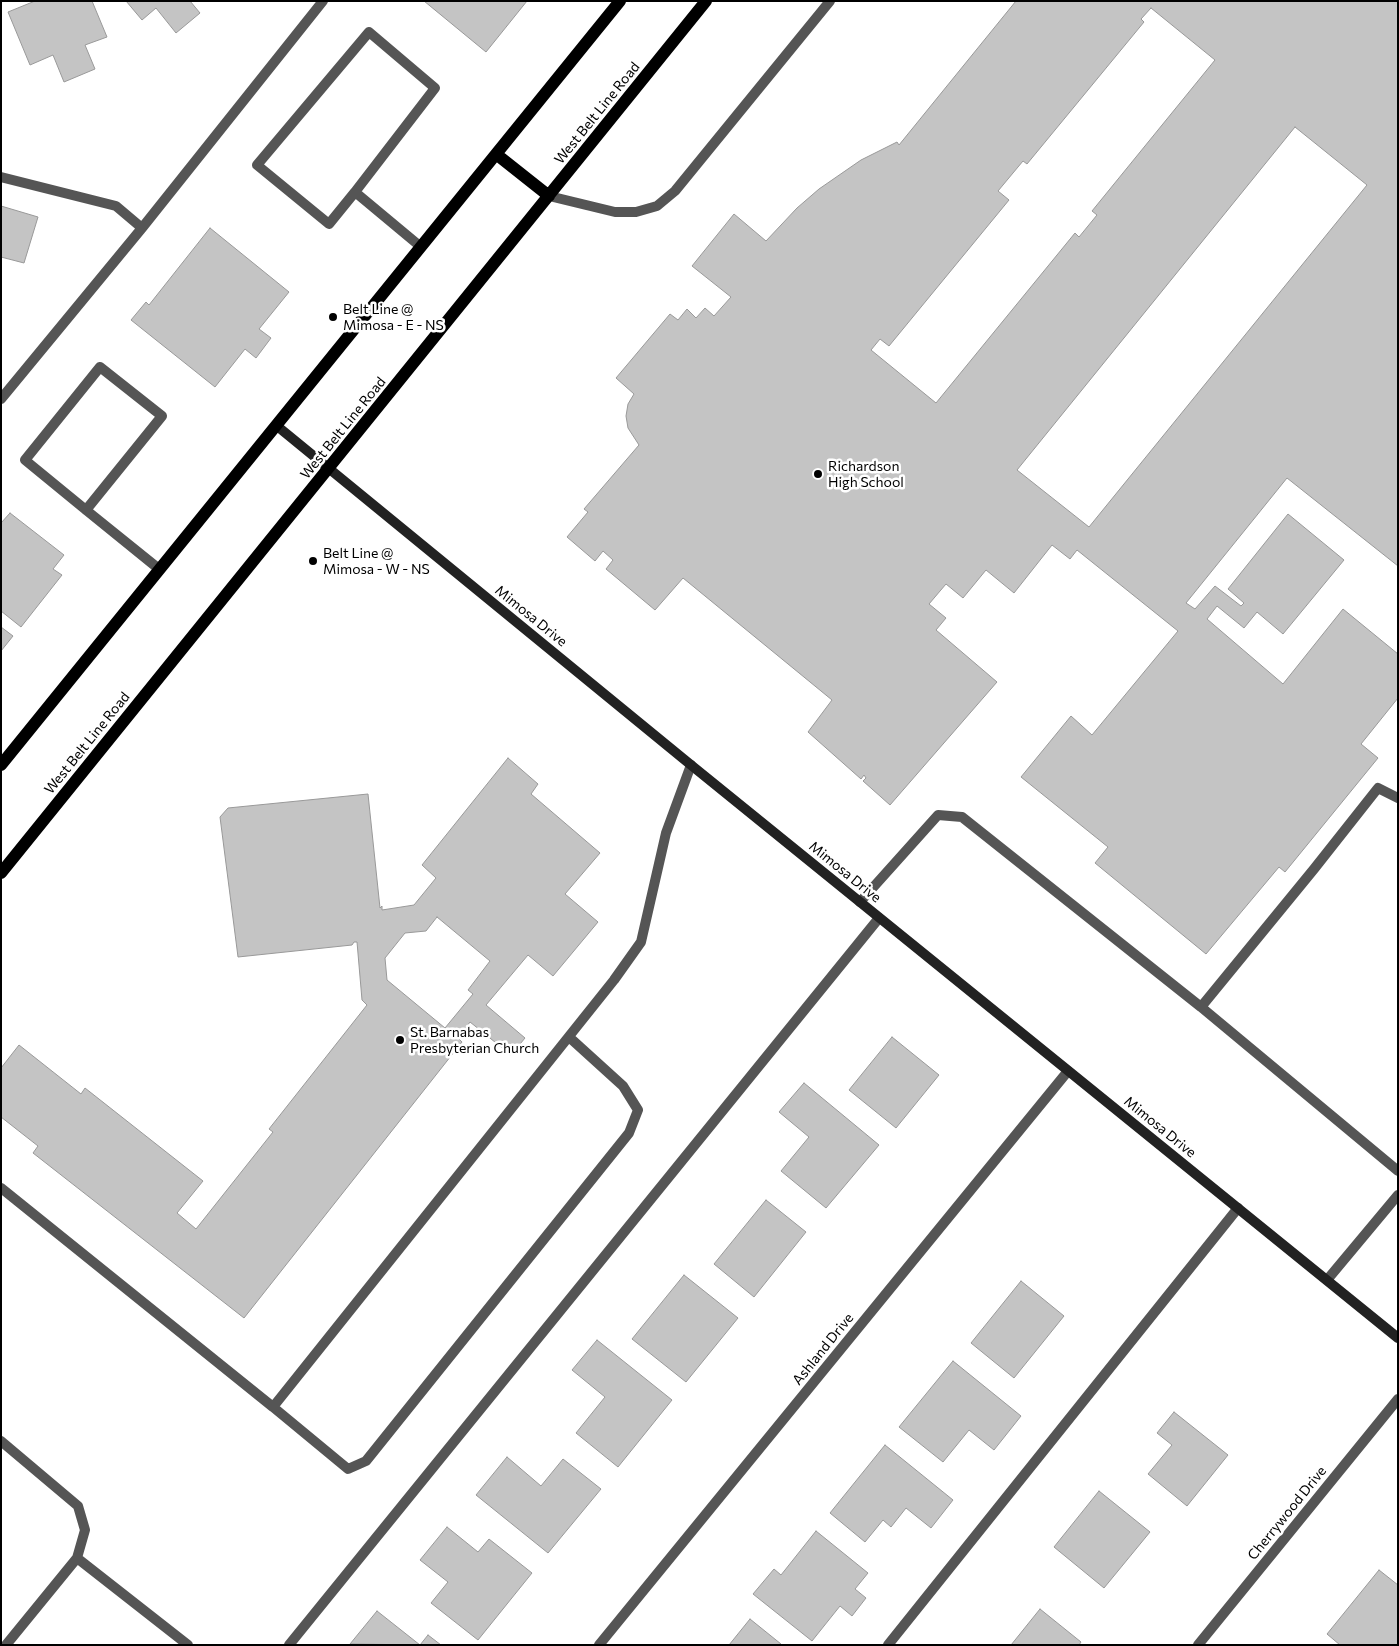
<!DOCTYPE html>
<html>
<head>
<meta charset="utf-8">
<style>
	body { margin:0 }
	#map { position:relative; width:1399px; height:1646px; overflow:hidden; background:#fff; font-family:Commissioner,sans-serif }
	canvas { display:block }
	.frame { position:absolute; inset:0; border:2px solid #000; pointer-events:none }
</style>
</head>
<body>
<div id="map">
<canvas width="1399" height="1646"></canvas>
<div class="frame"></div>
</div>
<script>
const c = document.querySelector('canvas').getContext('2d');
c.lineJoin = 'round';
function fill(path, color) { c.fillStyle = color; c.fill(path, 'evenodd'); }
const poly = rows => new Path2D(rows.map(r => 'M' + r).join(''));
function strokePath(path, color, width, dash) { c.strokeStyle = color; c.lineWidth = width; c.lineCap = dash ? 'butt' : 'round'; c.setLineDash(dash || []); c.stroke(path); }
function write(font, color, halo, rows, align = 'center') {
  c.font = font + ' Commissioner,sans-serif'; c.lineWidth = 5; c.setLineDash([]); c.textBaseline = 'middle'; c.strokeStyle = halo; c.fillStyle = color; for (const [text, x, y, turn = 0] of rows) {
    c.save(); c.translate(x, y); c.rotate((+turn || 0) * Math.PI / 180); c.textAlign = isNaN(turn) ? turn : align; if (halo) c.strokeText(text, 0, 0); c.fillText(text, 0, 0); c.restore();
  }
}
const building = poly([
	[35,1,92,1,107,37,85,45,95,69,64,82,53,55,30,65,8,12,35,1],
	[126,1,190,1,200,13,176,33,156,8,142,20,126,1],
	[424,1,527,1,486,52,424,1],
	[1016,1,1398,1,1398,566,1287,478,1186,603,1195,609,1215,586,1241,606,1244,603,1228,589,1288,514,1344,560,1283,634,1257,612,1244,628,1217,606,1207,619,1283,684,1343,609,1398,654,1398,698,1361,744,1378,758,1285,872,1279,867,1206,954,1095,863,1108,847,1021,777,1071,716,1092,735,1178,631,1077,550,1070,559,1052,545,1014,593,986,570,963,598,946,584,929,604,946,618,936,630,997,682,890,805,863,781,866,778,864,775,861,779,808,732,832,700,683,578,655,610,606,569,613,560,603,551,595,561,567,537,588,512,584,509,639,445,628,428,626,416,628,404,634,394,616,378,670,314,678,320,687,309,696,318,705,308,714,316,731,297,692,266,734,214,766,241,797,208,819,189,861,160,897,142,899,145,1016,1],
	[1151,8,1215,60,1092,211,1097,215,1079,237,1075,233,936,403,871,350,880,339,889,346,1009,200,998,191,1023,161,1027,164,1144,22,1141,19,1151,8],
	[1295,127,1367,185,1089,527,1017,470,1295,127],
	[1,206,38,217,24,263,1,257,1,206],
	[210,228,289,292,259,329,271,338,256,358,245,349,215,387,131,320,146,302,149,305,210,228],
	[10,513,64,555,53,569,62,575,21,627,1,611,1,523,10,513],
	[1,627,13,636,1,651,1,627],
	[508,758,538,784,531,794,600,853,565,894,598,922,553,976,528,955,486,1005,525,1038,511,1055,470,1022,458,1038,462,1042,244,1318,33,1153,38,1146,1,1117,1,1068,19,1045,81,1094,85,1088,203,1181,177,1213,196,1229,273,1132,269,1129,367,1005,362,1000,357,942,354,942,352,945,238,957,220,817,228,808,368,794,380,908,382,906,382,910,414,905,436,878,422,865,508,758],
	[437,917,490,961,468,990,473,994,445,1028,387,980,385,958,405,933,426,931,437,917],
	[892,1037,939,1075,896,1128,849,1090,892,1037],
	[804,1083,879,1145,826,1208,781,1171,809,1137,779,1112,804,1083],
	[766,1200,806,1232,754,1297,714,1264,766,1200],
	[684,1275,738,1318,686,1382,632,1339,684,1275],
	[1021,1281,1064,1316,1014,1378,971,1343,1021,1281],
	[597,1340,672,1400,618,1467,576,1433,605,1397,572,1370,597,1340],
	[953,1361,1021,1416,994,1450,969,1430,943,1462,899,1427,953,1361],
	[1174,1412,1228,1455,1187,1506,1148,1474,1172,1445,1157,1433,1174,1412],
	[885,1445,953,1500,931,1528,906,1508,891,1527,883,1520,865,1542,830,1513,885,1445],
	[507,1457,541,1486,563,1459,601,1489,548,1553,476,1495,507,1457],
	[1099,1491,1150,1532,1104,1588,1054,1547,1099,1491],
	[447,1527,478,1552,489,1539,532,1573,478,1640,431,1603,448,1582,420,1560,447,1527],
	[816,1531,868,1573,855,1589,866,1598,852,1616,840,1606,812,1641,753,1594,774,1569,781,1575,816,1531],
	[1379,1570,1398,1585,1398,1645,1340,1645,1327,1634,1379,1570],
	[1040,1609,1081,1642,1079,1645,1011,1645,1040,1609],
	[377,1611,420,1645,350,1644,377,1611],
	[750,1619,781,1644,780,1645,729,1645,750,1619],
	[428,1635,441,1645,420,1645,428,1635]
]);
const lane = poly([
	[1,177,116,206,142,228],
	[355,192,435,88,369,32,257,165,329,224,355,192,421,247],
	[549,196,615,212,636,212,657,206,675,191,830,1],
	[1,399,142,228,323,1],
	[86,510,162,416,100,367,25,460,86,510,159,569],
	[860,902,938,815,962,817,1201,1007,1398,1171],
	[1201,1007,1314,869,1378,788,1398,798],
	[1,1188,273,1407,614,980,641,942,666,833,691,765],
	[1327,1280,1398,1195],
	[273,1407,348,1469,366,1461,629,1133,638,1110,623,1086,569,1037],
	[1,1441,78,1506,85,1530,77,1558,6,1645],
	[77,1558,188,1645],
	[289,1645,879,918],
	[888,1645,1238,1208]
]);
const street = poly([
	[599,1645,1068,1071],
	[1198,1645,1398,1399]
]);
const secondary = poly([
	[277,426,691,765,1398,1338]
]);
const primary = poly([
	[496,154,549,196],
	[1,765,620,1],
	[1,873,706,1]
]);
const markers = [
	[333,317,5,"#000"],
	[818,474,5,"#000"],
	[313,561,5,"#000"],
	[400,1040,5,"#000"]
];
const streetNames = [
	["West Belt Line Road",597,113,-51],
	["West Belt Line Road",343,428,-51],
	["Mimosa Drive",531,616,39],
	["West Belt Line Road",87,743,-51],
	["Mimosa Drive",845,872,39],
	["Mimosa Drive",1160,1127,39],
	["Ashland Drive",823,1349,-51],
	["Cherrywood Drive",1287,1513,-51]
];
const poiNames = [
	["Belt Line @",343,309],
	["Mimosa - E - NS",343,325],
	["Richardson",828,466],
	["High School",828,482],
	["Belt Line @",323,553],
	["Mimosa - W - NS",323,569],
	["St. Barnabas",410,1032],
	["Presbyterian Church",410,1048]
];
fill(building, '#c4c4c4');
strokePath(building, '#999', 1);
strokePath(lane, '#555', 10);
strokePath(street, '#555', 10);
strokePath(secondary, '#222', 10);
strokePath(primary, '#000', 12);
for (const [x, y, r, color] of markers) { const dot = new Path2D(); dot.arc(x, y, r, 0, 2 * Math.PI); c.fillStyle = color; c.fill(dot); strokePath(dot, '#fff', 2); }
write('14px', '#000', '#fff', streetNames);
write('14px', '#000', '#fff', poiNames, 'left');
</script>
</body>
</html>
